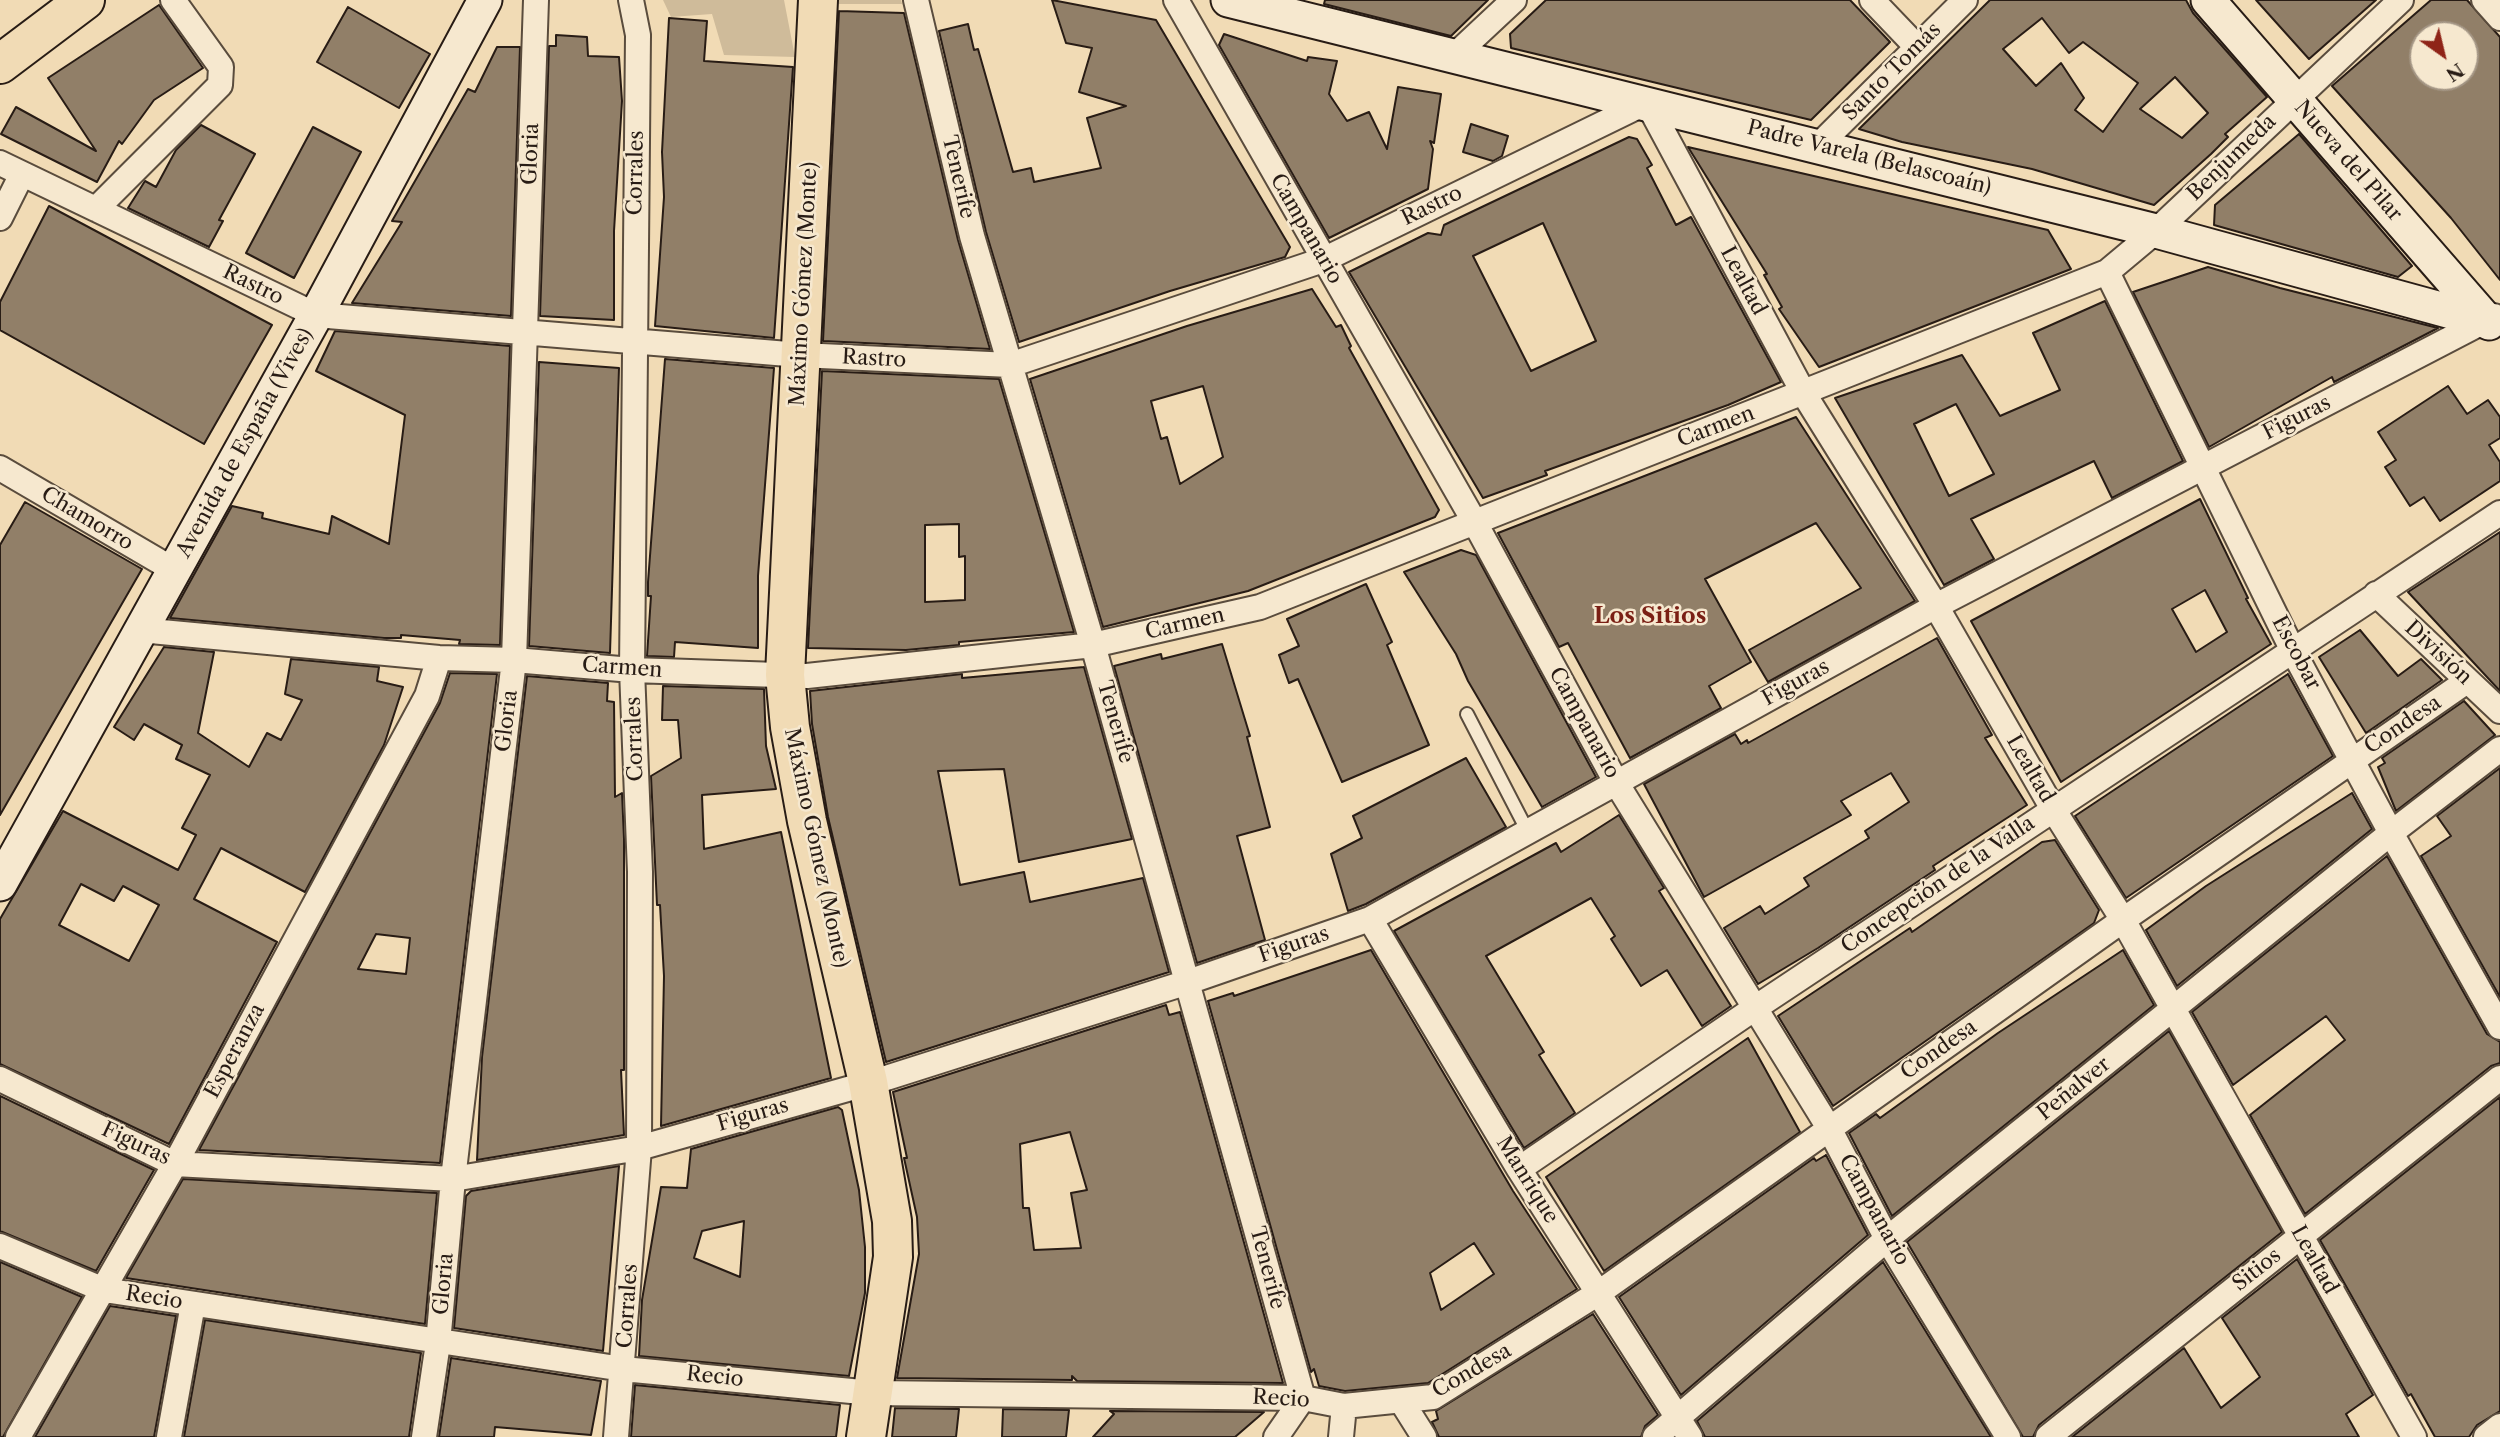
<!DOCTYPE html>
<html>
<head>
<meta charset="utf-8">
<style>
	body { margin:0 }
	#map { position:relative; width:2500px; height:1437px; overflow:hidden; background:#f1dbb5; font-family:"Libre Caslon Text",serif }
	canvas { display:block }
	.north { position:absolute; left:2409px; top:21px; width:70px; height:70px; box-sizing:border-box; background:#f6e8cf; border:2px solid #a49685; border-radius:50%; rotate:146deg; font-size:19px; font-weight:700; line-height:28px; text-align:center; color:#281c15 }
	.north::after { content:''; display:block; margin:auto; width:24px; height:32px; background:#8f2418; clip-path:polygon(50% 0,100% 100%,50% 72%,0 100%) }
</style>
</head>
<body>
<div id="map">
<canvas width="2500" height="1437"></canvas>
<div class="north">N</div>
</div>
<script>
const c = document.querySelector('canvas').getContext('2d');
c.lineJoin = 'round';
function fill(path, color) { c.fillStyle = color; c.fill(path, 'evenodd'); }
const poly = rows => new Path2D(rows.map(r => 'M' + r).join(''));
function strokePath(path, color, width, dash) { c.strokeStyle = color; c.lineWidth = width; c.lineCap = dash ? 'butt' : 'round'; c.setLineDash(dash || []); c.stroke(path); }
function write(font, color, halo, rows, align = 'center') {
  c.font = font + ' "Libre Caslon Text",serif'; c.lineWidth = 5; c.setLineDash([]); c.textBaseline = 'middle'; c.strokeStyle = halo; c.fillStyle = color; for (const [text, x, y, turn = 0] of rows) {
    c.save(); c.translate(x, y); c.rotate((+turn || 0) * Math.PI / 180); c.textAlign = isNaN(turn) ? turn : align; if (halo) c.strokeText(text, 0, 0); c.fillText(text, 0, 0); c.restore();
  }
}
const green = poly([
	[663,0,784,0,795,57,724,55,712,14,671,17],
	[830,0,901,0,902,4,830,4]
]);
const building = poly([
	[1052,0,1156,20,1290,247,1285,257,1170,291,1019,342,986,232,939,31,968,24,974,50,978,49,1013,172,1031,168,1034,182,1101,168,1087,118,1126,106,1079,92,1092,48,1066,43,1052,0],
	[1325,0,1488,0,1451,36,1324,4,1325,0],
	[1546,0,1850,0,1890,42,1811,120,1511,48,1510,34,1546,0],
	[1990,0,2186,0,2193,13,2267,97,2225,134,2228,137,2211,154,2154,205,2032,169,1902,142,1859,129,1990,0],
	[2042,18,2069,53,2083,42,2138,83,2103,132,2075,110,2084,98,2061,63,2036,86,2003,49,2042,18],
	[2175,77,2208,113,2182,138,2140,109,2175,77],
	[2256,0,2376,0,2309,59,2256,0],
	[2431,0,2467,0,2500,37,2500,280,2451,218,2332,86,2431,0],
	[2423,35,2465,35,2465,77,2423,77,2423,35],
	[159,5,203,68,154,100,122,144,119,141,97,182,1,134,16,107,96,151,48,78,159,5],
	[348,7,430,54,399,108,317,62,348,7],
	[839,11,904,13,958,240,990,349,823,341,839,11],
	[669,18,707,21,704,61,793,67,774,338,655,326,664,197,662,152,669,18],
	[1224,34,1307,61,1308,57,1337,61,1329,94,1347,121,1369,112,1387,149,1398,87,1441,94,1434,143,1430,141,1433,149,1428,189,1329,238,1219,45,1224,34],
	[556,35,587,37,588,56,619,57,622,101,614,231,614,320,540,316,549,46,556,46,556,35],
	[497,47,520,47,511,316,352,303,402,222,392,221,468,89,475,92,497,47],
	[1471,124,1508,136,1502,156,1493,161,1463,152,1471,124],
	[201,125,255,154,219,220,223,221,209,247,128,208,145,181,156,187,176,150,201,125],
	[313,127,361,152,294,278,246,253,313,127],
	[2299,134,2412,266,2398,277,2214,225,2215,205,2299,134],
	[1629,137,1637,139,1652,165,1647,168,1676,225,1691,217,1781,382,1728,405,1545,471,1547,475,1483,498,1349,272,1428,233,1441,235,1444,225,1629,137],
	[1543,223,1596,341,1531,371,1473,256,1543,223],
	[1688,147,2048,230,2071,269,1819,367,1779,309,1782,307,1764,275,1767,274,1688,147],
	[49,206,272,325,204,444,0,330,0,302,49,206],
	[2208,267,2280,288,2438,328,2334,382,2332,377,2209,447,2133,292,2208,267],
	[1312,289,1336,327,1341,325,1351,346,1349,348,1439,510,1435,517,1248,591,1103,627,1030,379,1187,326,1312,289],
	[1203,386,1223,457,1180,484,1167,437,1161,439,1151,401,1203,386],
	[2105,301,2183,461,2112,498,2094,461,1971,519,1994,559,1944,585,1835,398,1962,355,2000,416,2060,390,2033,333,2105,301],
	[1956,404,1994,474,1949,496,1914,424,1956,404],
	[335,331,510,346,500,645,459,644,460,640,401,635,401,638,384,638,170,618,232,506,263,513,262,518,329,534,332,516,389,544,405,415,316,371,335,331],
	[665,359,774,368,758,576,758,648,675,642,674,657,647,656,651,596,648,596,648,582,665,359],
	[539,362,619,368,610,653,529,646,539,362],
	[822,371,999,379,1074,632,959,642,959,645,906,650,808,648,822,371],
	[959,524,959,557,965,556,965,600,925,602,925,525,959,524],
	[2448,386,2467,414,2488,400,2500,417,2500,438,2489,445,2500,462,2500,481,2440,521,2424,497,2410,506,2385,467,2396,460,2378,432,2448,386],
	[1796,417,1915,601,1768,682,1749,650,1861,588,1816,523,1705,579,1751,662,1709,686,1721,708,1630,758,1568,643,1559,647,1498,533,1796,417],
	[2200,499,2248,598,2246,599,2271,644,2061,782,1971,621,2200,499],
	[2205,590,2227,632,2196,652,2172,609,2205,590],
	[25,502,142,569,0,815,0,545,25,502],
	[2500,532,2500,691,2408,592,2500,532],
	[1461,550,1476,555,1596,777,1542,807,1468,681,1456,654,1404,572,1461,550],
	[1366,584,1392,642,1387,645,1429,745,1342,782,1298,679,1289,683,1279,655,1299,646,1287,619,1366,584],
	[2360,630,2398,676,2421,659,2442,680,2366,733,2319,657,2360,630],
	[1937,638,1992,735,1985,738,2027,805,1933,866,1935,870,1818,948,1758,984,1724,928,1760,906,1765,914,1809,886,1804,878,1869,838,1865,831,1909,802,1891,773,1841,801,1851,815,1704,897,1644,784,1735,734,1741,744,1747,740,1748,743,1937,638],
	[1222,644,1250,736,1247,737,1270,827,1237,836,1265,940,1197,963,1114,666,1161,654,1162,659,1222,644],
	[164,647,214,652,198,733,249,767,267,733,281,740,302,700,285,694,291,659,379,667,377,681,403,687,384,745,305,892,221,848,194,899,277,942,169,1144,0,1064,0,919,63,811,178,870,196,835,182,828,210,775,176,759,182,745,144,724,134,740,114,727,164,647],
	[81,884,114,901,123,886,159,905,129,961,59,925,81,884],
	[1084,667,1132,839,1019,862,1004,769,938,771,960,885,1024,872,1030,902,1143,878,1169,972,886,1062,828,817,812,724,810,691,962,674,962,678,1084,667],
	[450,673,497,674,440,1163,199,1150,440,703,450,673],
	[376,934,410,938,406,974,358,969,376,934],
	[2288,674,2333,756,2126,898,2075,816,2288,674],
	[527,676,608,683,607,701,614,702,615,797,622,793,624,839,624,1070,621,1070,624,1135,477,1160,482,1057,527,676],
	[663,686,764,689,766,746,776,789,702,795,704,849,781,832,831,1078,661,1126,664,976,660,905,657,905,651,776,681,758,678,720,662,720,663,686],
	[2464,701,2495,735,2396,811,2378,767,2385,763,2382,758,2464,701],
	[1466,758,1506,827,1366,904,1348,911,1331,854,1362,838,1353,816,1466,758],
	[2500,768,2500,997,2421,856,2451,836,2437,816,2500,768],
	[2352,793,2372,829,2177,986,2146,930,2206,886,2352,793],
	[1619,815,1664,888,1659,891,1731,1006,1702,1026,1667,970,1641,986,1611,939,1615,936,1591,898,1486,956,1544,1052,1539,1055,1575,1113,1524,1148,1394,931,1556,843,1561,852,1619,815],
	[2055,840,2099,910,2094,923,1833,1106,1778,1016,1910,928,1912,932,2042,842,2055,840],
	[2387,856,2487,1034,2500,1042,2500,1063,2491,1066,2305,1214,2250,1115,2345,1040,2326,1016,2233,1085,2192,1012,2387,856],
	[1371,950,1513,1191,1577,1289,1428,1383,1345,1391,1319,1386,1314,1369,1311,1372,1208,1001,1233,993,1234,996,1371,950],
	[1474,1243,1494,1274,1441,1310,1430,1273,1474,1243],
	[2123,950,2154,1005,1892,1216,1849,1133,1876,1114,1880,1118,1998,1033,2123,950],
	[1166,1005,1169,1015,1180,1012,1283,1383,1077,1381,1072,1376,1072,1380,897,1378,919,1254,917,1217,904,1158,907,1158,893,1092,1166,1005],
	[1070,1132,1087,1190,1071,1193,1081,1248,1034,1250,1029,1208,1023,1208,1020,1144,1070,1132],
	[2169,1031,2282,1232,2039,1425,2033,1437,2023,1437,1907,1242,2169,1031],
	[1748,1038,1800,1132,1604,1271,1546,1177,1748,1038],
	[0,1096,154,1170,96,1271,0,1231,0,1096],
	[2500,1097,2500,1411,2477,1425,2469,1437,2435,1437,2411,1394,2408,1396,2320,1240,2500,1097],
	[838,1107,842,1110,859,1190,865,1247,865,1293,849,1376,639,1356,642,1300,661,1187,687,1188,691,1149,838,1107],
	[744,1221,740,1277,694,1258,702,1231,744,1221],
	[1826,1155,1868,1235,1681,1395,1619,1297,1814,1158,1816,1161,1826,1155],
	[619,1166,603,1351,454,1328,466,1196,471,1191,619,1166],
	[183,1179,437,1193,425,1324,126,1278,183,1179],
	[2297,1259,2373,1395,2346,1414,2359,1437,2072,1437,2184,1348,2221,1408,2260,1377,2222,1318,2297,1259],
	[0,1262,82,1297,3,1437,0,1437,0,1262],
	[1883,1262,1991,1437,1705,1437,1697,1421,1883,1262],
	[110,1306,176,1316,154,1437,35,1437,110,1306],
	[1593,1314,1658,1415,1645,1426,1641,1437,1439,1437,1432,1422,1438,1419,1436,1411,1593,1314],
	[205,1320,421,1353,409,1437,184,1437,205,1320],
	[451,1358,601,1381,591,1435,495,1427,494,1437,439,1437,451,1358],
	[635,1385,840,1405,836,1437,631,1437,635,1385],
	[895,1408,959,1409,956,1437,892,1437,895,1408],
	[1003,1409,1069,1410,1066,1437,1002,1437,1003,1409],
	[1110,1411,1264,1412,1235,1437,1093,1437,1114,1414,1110,1411]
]);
const lane = poly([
	[1467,714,1528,832]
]);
const street = poly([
	[916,0,972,236,1093,645,1303,1398,1276,1437],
	[1176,0,1474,521,1617,784,1829,1128,1887,1239,2008,1437],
	[1872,0,1916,46],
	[2484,0,2500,18],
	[1453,57,1514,0],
	[1819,145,1965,0],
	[0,163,316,315,800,355,1010,365,1323,260,1647,102,1804,394,1936,606,2053,809,2123,920,2414,1437],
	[96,209,220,85,221,67,173,0],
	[0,218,22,174],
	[2107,272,2293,651,2391,833,2500,1027],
	[0,468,174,570],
	[2376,594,2500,711],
	[140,630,439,658,514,660,632,670,807,676,1093,645,1260,607,2107,272,2156,231,2401,0],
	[1370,919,1519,1169,1690,1437],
	[0,1079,175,1164,453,1179,639,1148,883,1079,1188,982,1370,919,1936,606,2494,316],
	[1519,1169,1755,1008,2500,513],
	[0,1246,104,1290,623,1369,872,1393,1303,1398,1344,1406,1433,1397,1600,1292,2123,920,2467,681],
	[1402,1402,1424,1437],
	[18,1437,175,1164,427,696,439,658],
	[169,1437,193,1304],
	[424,1437,438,1343,453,1179,514,660,536,0],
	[616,1437,639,1148,640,872,632,670,638,35,631,0],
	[1341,1437,1344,1406],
	[1655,1437,1887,1239,2391,833,2500,749],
	[2048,1437,2500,1078],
	[2486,1437,2500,1426]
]);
const secondary = poly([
	[1228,0,2156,231,2488,322],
	[2208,0,2489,323],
	[0,884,316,315,485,0]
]);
const primary = poly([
	[818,0,785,675,790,727,807,821,868,1082,892,1221,893,1257,866,1437],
	[0,64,85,0]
]);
const streetNames = [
	["Santo Tomás",1892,72,-45],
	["Gloria",531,154,-88],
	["Padre Varela (Belascoaín)",1869,158,14],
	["Benjumeda",2232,158,-44],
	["Nueva del Pilar",2348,161,49],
	["Corrales",636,173,-89],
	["Tenerife",958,177,77],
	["Rastro",1432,206,-26],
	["Campanario",1306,229,60],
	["Lealtad",1743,281,62],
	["Máximo Gómez (Monte)",804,284,-87],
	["Rastro",253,285,26],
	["Rastro",874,359,3],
	["Figuras",2297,418,-27],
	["Carmen",1716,427,-21],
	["Avenida de España (Vives)",245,443,-61],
	["Chamorro",87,519,31],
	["Carmen",1185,624,-13],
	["Escobar",2296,653,62],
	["División",2438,653,43],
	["Carmen",622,668,4],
	["Figuras",1796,683,-29],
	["Gloria",507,721,-83],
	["Tenerife",1115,722,74],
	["Campanario",1584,723,61],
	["Condesa",2403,725,-34],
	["Corrales",635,739,-92],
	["Lealtad",2030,769,60],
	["Máximo Gómez (Monte)",816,848,78],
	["Concepción de la Valla",1938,885,-34],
	["Figuras",1294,945,-19],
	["Condesa",1939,1050,-35],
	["Esperanza",235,1051,-62],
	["Peñalver",2074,1089,-39],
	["Figuras",753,1115,-16],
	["Figuras",136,1144,25],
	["Manrique",1527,1180,58],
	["Campanario",1874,1210,61],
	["Lealtad",2314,1260,61],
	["Tenerife",1267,1268,75],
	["Sitios",2257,1270,-38],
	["Gloria",444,1284,-85],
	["Recio",154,1298,9],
	["Corrales",628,1306,-86],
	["Condesa",1472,1371,-30],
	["Recio",715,1377,6],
	["Recio",1281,1399,3]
];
const neighbourhoodNames = [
	["Los Sitios",1650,616]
];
fill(green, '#cfbb9a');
fill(building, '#917f68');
strokePath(building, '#281c15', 2);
strokePath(lane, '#5a4c3d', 16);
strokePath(street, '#5a4c3d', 28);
strokePath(secondary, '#281c15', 37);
strokePath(primary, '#281c15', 42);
strokePath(lane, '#f6e8cf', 12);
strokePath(street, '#f6e8cf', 24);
strokePath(secondary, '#f6e8cf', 33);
strokePath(primary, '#f1dbb5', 38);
write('21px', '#281c15', '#f6e8cf', streetNames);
write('bold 23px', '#7a1f14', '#f6e8cf', neighbourhoodNames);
</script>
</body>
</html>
